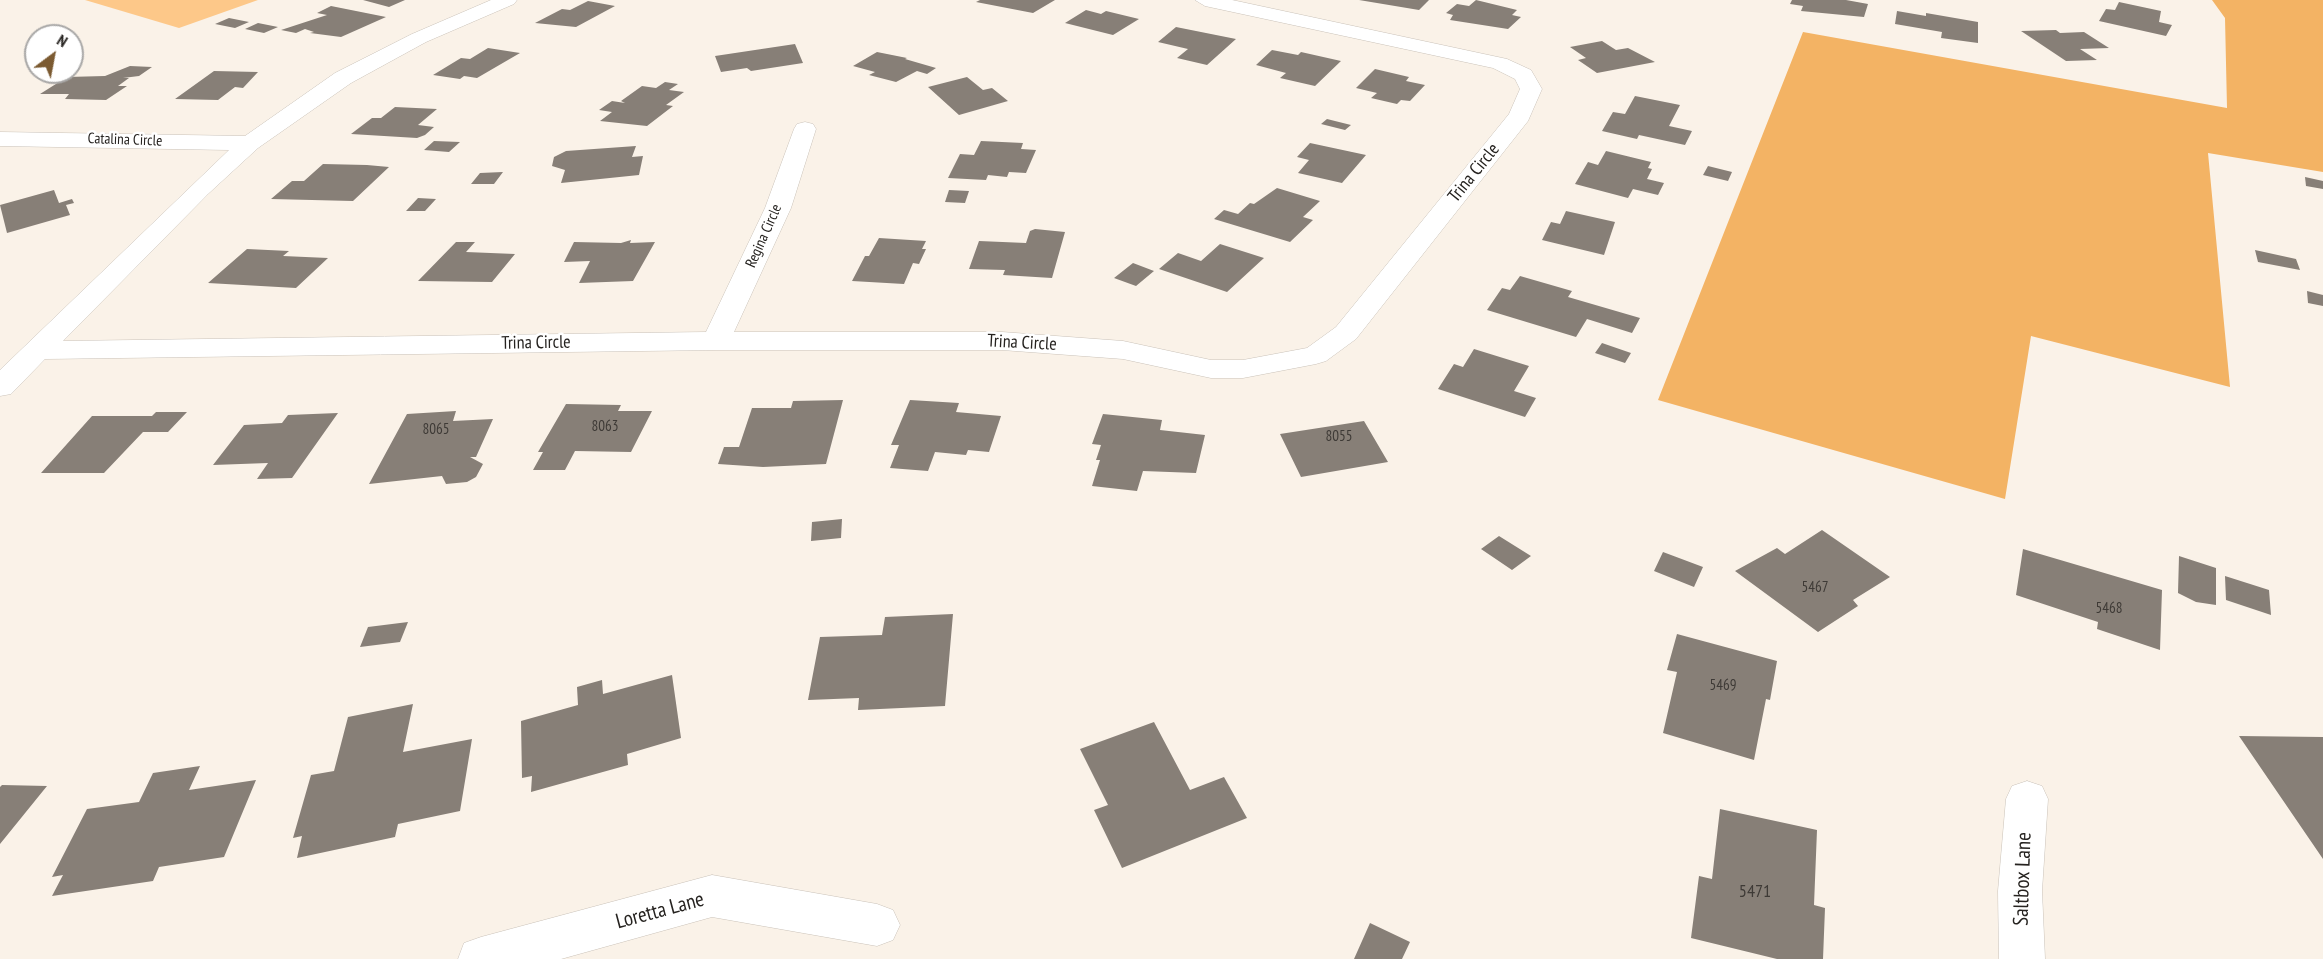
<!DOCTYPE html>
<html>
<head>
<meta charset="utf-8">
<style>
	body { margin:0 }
	#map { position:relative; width:2323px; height:959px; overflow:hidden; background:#faf2e8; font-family:"PT Sans Narrow",sans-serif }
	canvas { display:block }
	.north { position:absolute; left:24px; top:24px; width:60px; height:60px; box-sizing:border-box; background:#fff; border:2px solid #a8a7a6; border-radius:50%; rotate:32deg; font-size:16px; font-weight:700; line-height:24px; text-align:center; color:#262320 }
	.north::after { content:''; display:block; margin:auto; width:21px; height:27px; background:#7b5a31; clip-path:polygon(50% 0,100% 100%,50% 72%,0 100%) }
</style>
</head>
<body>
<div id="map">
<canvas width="2323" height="959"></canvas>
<div class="north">N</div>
</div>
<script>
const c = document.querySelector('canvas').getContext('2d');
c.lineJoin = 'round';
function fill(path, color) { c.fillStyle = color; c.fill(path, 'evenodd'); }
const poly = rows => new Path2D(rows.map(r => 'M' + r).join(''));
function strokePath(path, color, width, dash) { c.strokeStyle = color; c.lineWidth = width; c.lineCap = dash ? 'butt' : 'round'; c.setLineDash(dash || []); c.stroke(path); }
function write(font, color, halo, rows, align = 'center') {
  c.font = font + ' "PT Sans Narrow",sans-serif'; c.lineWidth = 5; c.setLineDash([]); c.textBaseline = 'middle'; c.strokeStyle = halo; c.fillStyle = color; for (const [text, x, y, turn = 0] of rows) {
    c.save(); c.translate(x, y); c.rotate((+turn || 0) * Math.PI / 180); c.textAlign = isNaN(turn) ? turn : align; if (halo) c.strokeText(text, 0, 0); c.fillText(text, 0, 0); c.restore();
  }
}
const green = poly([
	[85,0,258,0,179,28]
]);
const forest = poly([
	[2212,0,2323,0,2323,172,2208,153,2230,387,2031,336,2005,499,1658,400,1803,32,2227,108,2225,18]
]);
const building = poly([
	[363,0,405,0,389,7],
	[980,0,1055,0,1033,13,976,2],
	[1359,0,1429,0,1419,10],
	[1476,0,1517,10,1512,15,1521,17,1508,29,1450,20,1453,15,1446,13,1457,4,1469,6],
	[1792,0,1846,0,1868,4,1864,17,1801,11,1803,6,1790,4],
	[588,1,615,6,576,27,535,23,562,9,570,10],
	[2119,2,2161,11,2159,22,2172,25,2166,36,2099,21,2106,9,2115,10],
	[331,6,386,17,341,37,310,33,314,32,305,29,296,33,281,30,327,15,317,13],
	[1086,10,1101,14,1106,11,1139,19,1113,35,1065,23],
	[1897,11,1926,16,1926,13,1978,22,1978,43,1941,38,1942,32,1895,24],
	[229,18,249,22,235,28,215,24],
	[258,23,278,27,264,33,245,29],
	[1176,27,1236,39,1207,65,1177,58,1188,49,1158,42],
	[2056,30,2060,33,2084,32,2109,48,2080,49,2097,60,2066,61,2021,31],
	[1602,41,1616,50,1628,48,1655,62,1597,73,1578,60,1586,58,1570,47],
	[795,44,803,63,751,71,747,68,721,72,715,56],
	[488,48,520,53,477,78,464,76,460,79,433,75,461,58,470,59],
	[1272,50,1298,55,1301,52,1341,61,1315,86,1280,78,1286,73,1256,65],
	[877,52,907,58,905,59,936,68,927,74,917,71,896,82,869,75,875,72,853,66],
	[130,66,152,67,139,76,123,78,129,78,118,86,127,86,106,100,65,99,69,94,40,94,67,77,105,76],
	[1375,69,1409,77,1406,81,1425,85,1410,101,1401,100,1397,104,1371,98,1377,93,1356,88],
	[214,71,258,72,243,88,235,87,218,100,175,99],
	[967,77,983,90,992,88,1008,101,959,115,928,87],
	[665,82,678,84,669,90,684,92,666,105,673,106,647,126,600,121,612,112,599,110,612,101,625,103,621,101,642,86,656,88],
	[1635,96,1680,105,1669,126,1692,131,1685,145,1639,135,1637,139,1602,131,1613,112,1625,114],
	[395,107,437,109,418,125,434,127,425,135,417,138,351,134,372,118,381,118],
	[1327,119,1351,125,1345,130,1321,124],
	[434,141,460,142,449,152,424,150],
	[981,141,1023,143,1021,149,1036,150,1026,173,1009,172,1007,177,988,175,986,180,948,178,960,154,974,155],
	[1310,143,1366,155,1342,183,1298,173,1309,160,1297,157],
	[636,146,632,157,643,156,639,175,561,183,565,170,552,166,554,157,566,151],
	[1606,151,1651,162,1648,168,1652,169,1647,179,1664,183,1658,195,1633,189,1628,198,1575,184,1588,162,1598,165],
	[323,164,367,165,389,167,353,201,271,199,292,181,304,181],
	[1708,166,1732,172,1728,181,1703,175],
	[503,172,494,184,471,184,480,173],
	[2305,177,2323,181,2323,189,2306,186],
	[1277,188,1320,201,1303,217,1313,220,1290,242,1214,219,1224,210,1238,214,1250,203,1254,204],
	[54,190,59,203,72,199,74,203,66,205,70,215,7,233,0,205],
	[949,190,969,191,965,203,945,202],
	[418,198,436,199,425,211,406,211],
	[1566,211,1615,222,1604,255,1542,240,1551,222,1560,224],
	[1035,229,1065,232,1052,278,1003,275,1005,270,969,269,979,241,1026,243,1030,231],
	[879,238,926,241,922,249,926,249,919,264,913,263,904,284,852,281,865,256,869,256],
	[631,240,630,243,655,242,633,281,579,283,590,261,564,262,574,242,621,243],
	[456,242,475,242,466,252,515,254,492,282,418,281],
	[1220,244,1264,258,1227,292,1159,269,1178,253,1201,261],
	[247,249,289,251,283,256,328,258,296,288,208,283],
	[2255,250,2296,259,2300,270,2258,262],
	[1133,263,1154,271,1136,286,1114,278],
	[1520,276,1572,291,1568,297,1640,318,1632,333,1587,319,1576,337,1487,310,1502,288,1510,290],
	[2307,291,2323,295,2323,306,2308,303],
	[1602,343,1631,353,1625,363,1595,353],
	[1474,349,1529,366,1514,391,1536,398,1525,417,1438,389,1454,364,1463,367],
	[843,400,826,464,763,467,718,464,724,447,739,447,752,408,791,408,793,401],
	[910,400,959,403,956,412,1001,416,989,452,968,450,966,455,935,452,928,471,890,468,899,445,891,445],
	[566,404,621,405,618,411,652,411,631,452,575,451,565,470,533,470,543,452,538,452],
	[456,411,453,421,493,419,476,457,470,457,483,464,476,477,467,482,446,484,442,476,369,484,407,414],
	[156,412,187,412,168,432,143,432,104,473,41,473,92,416,152,416],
	[338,413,292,478,257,479,268,463,213,465,244,425,282,423,288,415],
	[1103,414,1162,420,1160,430,1205,435,1196,473,1143,471,1137,491,1092,486,1100,460,1096,460,1101,445,1092,444],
	[1364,421,1388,462,1301,477,1280,434],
	[842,519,841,538,811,541,812,522],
	[1822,530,1890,577,1853,600,1858,606,1818,632,1735,571,1777,548,1785,554],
	[1499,536,1531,556,1512,570,1481,549],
	[2023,549,2162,590,2160,650,2097,629,2098,622,2016,595],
	[1663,552,1703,567,1694,587,1654,571],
	[2179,556,2216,568,2216,605,2196,602,2178,593],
	[2225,576,2269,590,2271,615,2226,600],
	[953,614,945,706,858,710,859,698,808,700,820,637,882,635,885,617],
	[408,622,400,642,360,647,368,627],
	[1677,634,1777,661,1770,700,1766,699,1754,760,1663,733,1677,672,1667,670],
	[672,675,681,738,627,754,628,765,531,792,532,776,522,778,521,721,578,705,577,687,602,680,603,694],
	[413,704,403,752,472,739,460,811,398,824,395,837,297,858,302,836,293,838,311,775,334,771,348,717],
	[1154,722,1190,790,1224,777,1247,818,1122,868,1094,810,1108,805,1080,749],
	[2239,736,2323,737,2323,859],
	[200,766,189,790,256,780,224,857,159,867,153,881,52,896,63,875,52,877,87,809,139,802,153,773],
	[2,785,47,786,0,844,0,787],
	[1720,809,1817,830,1814,905,1825,908,1823,959,1777,959,1691,938,1699,876,1712,879],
	[1370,923,1410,942,1402,959,1354,959]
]);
const street = poly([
	[491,0,517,0,514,4,426,42,351,83,258,148,208,194,63,341,706,332,765,208,794,129,797,124,805,122,813,124,816,129,791,208,734,332,1002,332,1123,341,1211,360,1243,360,1307,348,1336,327,1509,114,1520,89,1515,79,1493,68,1205,6,1195,0,1232,0,1507,59,1531,70,1542,89,1528,121,1356,339,1326,361,1316,364,1243,378,1211,378,1123,359,1002,350,716,350,45,359,11,394,0,396,0,370,229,150,0,146,0,132,245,136,335,73,412,34,491,0],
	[2027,781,2042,786,2048,799,2042,891,2045,959,1999,959,1998,891,2006,799,2012,786,2027,781],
	[712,875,877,904,893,910,900,925,893,940,877,946,712,917,561,959,458,959,464,943,481,937,712,875]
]);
const farStreetnames = [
	["Catalina Circle",125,140,2],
	["Regina Circle",764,236,-66]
];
const numberNames = [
	["8063",605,427],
	["8065",436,430],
	["8055",1339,437],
	["5467",1815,588],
	["5468",2109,609],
	["5469",1723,686]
];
const streetNames = [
	["Trina Circle",1474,173,-51],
	["Trina Circle",536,343,-1],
	["Trina Circle",1022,343,3]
];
const nearNumbernames = [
	["5471",1755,892]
];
const nearStreetnames = [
	["Saltbox Lane",2023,879,-88],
	["Loretta Lane",660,911,-15]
];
fill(green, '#fdc889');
fill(forest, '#f3b364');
fill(building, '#877f77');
strokePath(street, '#cac2b9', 1);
fill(street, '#fff');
write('15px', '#262320', '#fff', farStreetnames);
write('15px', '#3e3a36', null, numberNames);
write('18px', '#262320', '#fff', streetNames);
write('18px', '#3e3a36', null, nearNumbernames);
write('21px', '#262320', '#fff', nearStreetnames);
</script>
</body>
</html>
